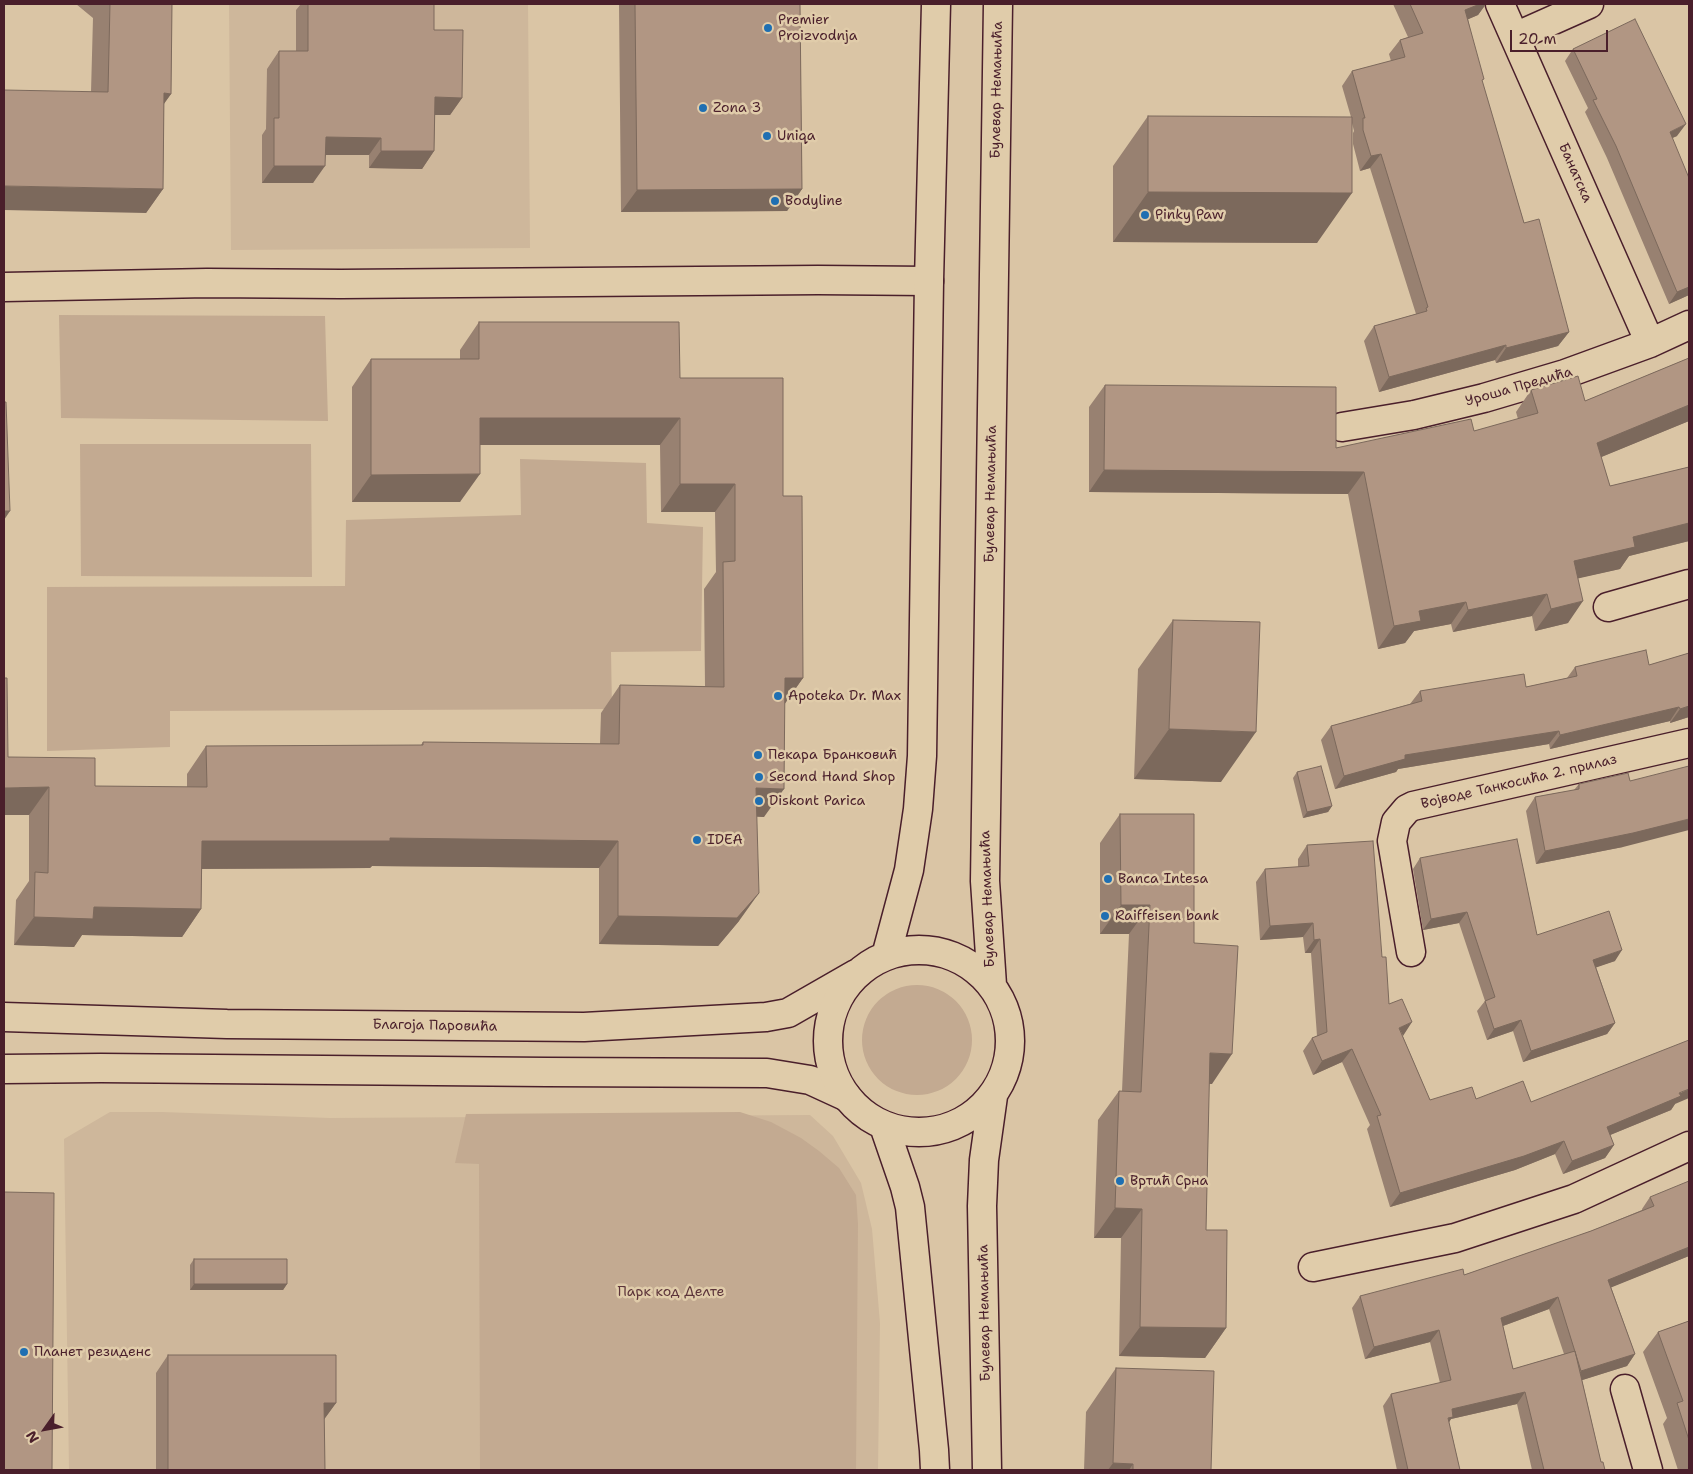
<!DOCTYPE html>
<html>
<head>
<meta charset="utf-8">
<style>
	body { margin:0 }
	#map { position:relative; width:1693px; height:1474px; overflow:hidden; background:#dac5a5; font-family:"Shantell Sans",sans-serif }
	canvas { display:block }
	.frame { position:absolute; inset:0; border:5px solid #4a1f2b; pointer-events:none }
	.north { position:absolute; left:20px; top:1404px; width:50px; height:50px; -webkit-text-stroke:4px #e0ccaa; paint-order:stroke; rotate:238deg; font-size:14px; font-weight:700; line-height:20px; text-align:center; color:#4a1f2b }
	.north::after { content:''; display:block; margin:auto; width:18px; height:22px; background:#4a1f2b; clip-path:polygon(50% 0,100% 100%,50% 72%,0 100%) }
	.scale { position:absolute; left:1510px; top:30px; width:98px; height:22px; box-sizing:border-box; border:2px solid #4a1f2b; border-top:0; padding-left:6px; font-size:15px; line-height:18px; white-space:nowrap; color:#4a1f2b; -webkit-text-stroke:4px #e0ccaa; paint-order:stroke }
</style>
</head>
<body>
<div id="map">
<canvas width="1693" height="1474"></canvas>
<div class="frame"></div>
<div class="north">N</div>
<div class="scale">20 m</div>
</div>
<script>
const c = document.querySelector('canvas').getContext('2d');
c.lineJoin = 'round';
function fill(path, color) { c.fillStyle = color; c.fill(path, 'evenodd'); }
const poly = rows => new Path2D(rows.map(r => 'M' + r).join(''));
function strokePath(path, color, width, dash) { c.strokeStyle = color; c.lineWidth = width; c.lineCap = dash ? 'butt' : 'round'; c.setLineDash(dash || []); c.stroke(path); }
function write(font, color, halo, rows, align = 'center') {
  c.font = font + ' "Shantell Sans",sans-serif'; c.lineWidth = 5; c.setLineDash([]); c.textBaseline = 'middle'; c.strokeStyle = halo; c.fillStyle = color; for (const [text, x, y, turn = 0] of rows) {
    c.save(); c.translate(x, y); c.rotate((+turn || 0) * Math.PI / 180); c.textAlign = isNaN(turn) ? turn : align; if (halo) c.strokeText(text, 0, 0); c.fillText(text, 0, 0); c.restore();
  }
}
const built = poly([
	[229,4,528,4,530,248,231,250],
	[110,1112,162,1112,330,1118,810,1115,833,1136,861,1183,872,1229,880,1323,878,1470,69,1470,64,1139]
]);
const green = poly([
	[59,315,325,316,328,421,61,418],
	[80,444,311,444,312,577,81,576],
	[520,459,646,463,647,523,703,527,701,651,611,652,612,709,170,711,170,747,47,751,47,587,345,586,346,520,521,515],
	'862 1040a55 55 0 1 1 110 0a55 55 0 1 1-110 0Z',
	[740,1112,771,1122,801,1138,819,1151,839,1168,856,1195,858,1224,856,1470,480,1470,479,1164,455,1163,466,1114]
]);
const minor = poly([
	[1500,4,1650,343],
	[1515,37,1589,4],
	[4,287,207,283,341,284,818,280,929,281],
	[1342,427,1414,415,1484,398,1565,374,1650,343,1689,325],
	[1608,607,1689,584],
	[1411,952,1392,841,1396,822,1407,809,1413,806,1689,743],
	[4,1017,227,1024,584,1027,766,1017,788,1013,856,974],
	[4,1069,101,1068,547,1072,767,1073,810,1080,847,1097],
	[1313,1267,1455,1238,1574,1199,1689,1146],
	[1625,1389,1648,1470]
]);
const tertiary = poly([
	'828 1041a91 91 0 1 1 182 0a91 91 0 1 1-182 0Z',
	[886,956,909,870,918,809,922,756,929,281,936,4],
	[992,985,985,881,998,4],
	[884,1126,905,1187,910,1207,934,1450,935,1470],
	[987,1470,982,1206,984,1160,993,1096]
]);
const wall = poly([
	[76,4,172,4,171,94,164,103,163,189,146,213,91,92,93,18],
	[301,4,434,4,434,30,462,98,450,115,435,115,434,151,422,169,369,168,369,155,326,155,313,183,262,183,262,135,266,129,267,69,279,51,296,51,296,10],
	[619,4,800,4,802,189,787,211,621,212],
	[1393,4,1486,4,1478,15,1468,19,1482,82,1524,223,1569,332,1558,346,1496,363,1495,360,1379,392,1364,341,1374,326,1416,314,1370,168,1360,171,1353,144,1353,133,1354,131,1352,123,1317,243,1113,242,1113,166,1148,116,1351,117,1342,86,1352,71,1391,61,1389,54,1400,40,1408,37],
	[1573,49,1677,136,1672,138,1689,295,1669,304,1607,158,1585,112,1588,108,1565,61],
	[479,322,680,378,783,496,803,678,784,705,764,817,757,816,739,921,718,946,599,944,599,868,372,866,370,868,202,869,201,909,182,937,82,935,74,947,14,945,16,900,29,881,29,815,8,757,95,786,187,787,187,774,206,746,421,745,423,742,600,744,601,713,620,685,705,686,704,589,716,572,715,512,661,512,660,445,480,445,460,502,352,502,352,387,371,359,460,359,460,350],
	[1689,358,1689,421,1601,457,1610,486,1689,467,1689,541,1629,556,1620,569,1578,578,1568,623,1535,631,1532,616,1453,632,1451,624,1414,631,1405,643,1378,649,1348,494,1089,492,1089,407,1105,385,1336,448,1474,431,1518,419,1516,412,1531,390,1585,401],
	[1173,620,1221,782,1134,779,1138,669],
	[1689,653,1689,717,1670,723,1670,721,1550,749,1549,744,1398,769,1396,772,1335,789,1321,740,1331,726,1410,704,1420,691,1526,687,1567,678,1575,667,1649,665],
	[1297,772,1332,806,1328,812,1303,818,1293,778],
	[1630,781,1623,847,1536,864,1526,811,1535,797,1574,790,1579,784],
	[1120,814,1194,943,1212,1084,1209,1084,1206,1230,1226,1328,1205,1358,1119,1356,1121,1238,1094,1238,1098,1120,1119,1091,1122,1091,1129,934,1100,934,1100,843],
	[1307,845,1382,957,1389,1004,1430,1100,1476,1099,1531,1102,1675,1104,1671,1110,1610,1135,1614,1145,1605,1158,1563,1174,1555,1154,1515,1170,1390,1207,1367,1129,1370,1125,1342,1062,1313,1075,1303,1051,1312,1038,1317,1036,1311,953,1305,953,1303,937,1260,940,1256,882,1265,869,1298,867,1298,859],
	[1420,858,1537,935,1615,961,1596,967,1615,1023,1607,1034,1523,1062,1513,1031,1487,1040,1477,1011,1485,1001,1459,923,1423,930,1413,869],
	[1650,1197,1689,1256,1611,1287,1635,1354,1627,1366,1582,1380,1601,1462,1605,1470,1532,1470,1517,1404,1451,1419,1449,1422,1460,1470,1397,1470,1383,1406,1391,1394,1440,1383,1430,1342,1365,1359,1352,1308,1360,1296,1464,1275,1591,1231,1642,1210,1642,1209],
	[1549,1309,1564,1354,1513,1369,1503,1326],
	[194,1259,287,1284,283,1290,190,1290,190,1265],
	[1689,1321,1689,1470,1678,1470,1663,1424,1667,1418,1643,1352,1658,1332],
	[168,1355,336,1403,324,1419,325,1470,156,1470,156,1373],
	[1116,1368,1211,1470,1084,1470,1086,1412]
]);
const shadedWall = poly([
	[1480,4,1486,4,1478,15,1455,25,1465,10],
	[164,93,171,94,154,118],
	[435,97,462,98,450,115,423,115],
	[1686,124,1677,136,1661,143,1670,132],
	[326,137,381,138,369,155,314,155],
	[381,151,434,151,422,169,369,168],
	[1381,154,1370,168,1360,171,1371,156],
	[274,166,325,166,313,183,262,183],
	[4,186,163,189,146,213,4,210],
	[802,189,787,211,621,212,637,190],
	[1148,192,1352,193,1317,243,1113,242],
	[1689,287,1689,295,1669,304,1677,292],
	[1569,332,1558,346,1496,363,1506,348],
	[1506,345,1495,360,1379,392,1389,377],
	[1689,405,1689,421,1582,465,1597,443],
	[480,418,680,418,660,445,460,445],
	[1104,470,1364,472,1348,494,1089,492],
	[480,474,460,502,352,502,371,475],
	[680,484,735,484,715,512,661,512],
	[4,511,10,511,4,520],
	[1689,523,1689,541,1629,556,1620,569,1558,583,1574,561,1633,537],
	[1547,594,1532,616,1453,632,1468,610],
	[1583,601,1568,623,1535,631,1551,609],
	[1466,602,1451,624,1414,631,1405,643,1378,649,1394,626,1419,611],
	[785,678,803,678,783,706],
	[1689,706,1689,717,1670,723,1680,709],
	[1679,707,1670,721,1550,749,1560,735],
	[1169,729,1256,732,1221,782,1134,779],
	[1559,731,1549,744,1398,769,1396,772,1335,789,1344,776,1405,755],
	[49,787,29,815,4,815,4,788],
	[756,788,784,789,764,817,737,816],
	[1332,806,1328,812,1303,818,1307,812],
	[1689,819,1689,830,1623,847,1536,864,1545,851],
	[390,838,618,841,599,868,372,866,370,868,182,869,202,841],
	[759,893,739,921,718,946,599,944,618,916],
	[1121,905,1150,905,1129,934,1100,934],
	[94,907,201,909,182,937,82,935,74,947,14,945,34,917],
	[1467,912,1459,923,1423,930,1431,919],
	[1313,923,1303,937,1260,940,1270,926],
	[1320,939,1311,953,1305,953,1314,940],
	[1622,950,1615,961,1586,971,1593,960],
	[1521,1020,1513,1031,1487,1040,1494,1029],
	[1412,1022,1403,1036,1399,1028],
	[1615,1023,1607,1034,1523,1062,1531,1051],
	[1352,1049,1342,1062,1313,1075,1322,1061],
	[1210,1053,1232,1054,1212,1084,1190,1082],
	[1689,1089,1689,1098,1675,1104,1671,1110,1598,1140,1607,1127],
	[1564,1141,1555,1154,1515,1170,1390,1207,1400,1193],
	[1614,1145,1605,1158,1563,1174,1572,1161],
	[1115,1208,1142,1209,1121,1238,1094,1238],
	[1689,1247,1689,1256,1600,1292,1608,1280],
	[194,1284,287,1284,283,1290,190,1290],
	[1558,1297,1549,1309,1492,1330,1501,1318],
	[1140,1327,1226,1328,1205,1358,1119,1356],
	[1439,1330,1430,1342,1365,1359,1374,1347],
	[1635,1354,1627,1366,1573,1383,1581,1371],
	[1525,1392,1517,1404,1451,1419,1445,1429,1452,1409],
	[324,1403,336,1403,323,1421],
	[1113,1463,1133,1464,1129,1470,1108,1470]
]);
const building = poly([
	[110,4,172,4,171,94,164,93,163,189,4,186,4,90,108,92,110,4],
	[308,4,434,4,434,30,463,30,462,98,435,97,434,151,381,151,381,138,326,137,325,166,274,166,274,118,279,118,279,51,308,51,308,4],
	[635,4,800,4,802,189,637,190,635,4],
	[1410,4,1480,4,1465,10,1484,79,1482,80,1524,223,1539,219,1569,332,1506,348,1506,345,1389,377,1374,326,1427,311,1426,308,1428,307,1381,154,1371,156,1363,130,1363,118,1365,118,1352,71,1405,57,1400,40,1423,33,1410,4],
	[1635,19,1686,124,1670,132,1689,178,1689,287,1677,292,1616,146,1593,100,1597,99,1573,49,1635,19],
	[1148,116,1352,117,1352,193,1148,192,1148,116],
	[479,322,679,322,680,378,783,378,783,496,802,496,803,678,785,678,784,789,756,788,759,893,737,918,618,916,618,841,390,838,390,841,202,841,201,909,94,907,93,919,34,917,35,872,48,873,49,787,4,788,4,678,7,678,8,757,95,758,95,786,207,787,206,746,423,745,423,742,619,744,620,685,724,687,723,562,735,561,735,484,680,484,680,418,480,418,480,474,371,475,371,359,479,359,479,322],
	[1689,358,1689,405,1597,443,1610,486,1689,467,1689,523,1633,537,1635,547,1574,561,1583,601,1551,609,1547,594,1468,610,1466,602,1419,611,1421,621,1394,626,1364,472,1104,470,1105,385,1336,387,1336,448,1471,419,1474,431,1538,413,1531,390,1578,376,1585,401,1689,358],
	[4,402,6,402,10,511,4,511,4,402],
	[1173,620,1260,622,1256,732,1169,729,1173,620],
	[1646,650,1649,665,1689,653,1689,706,1680,709,1679,707,1560,735,1559,731,1405,755,1405,759,1344,776,1331,726,1422,701,1420,691,1524,674,1526,687,1577,676,1575,667,1646,650],
	[1321,766,1332,806,1307,812,1297,772,1321,766],
	[1689,766,1689,819,1633,833,1545,851,1535,797,1579,789,1579,784,1628,773,1630,781,1689,766],
	[1120,814,1194,814,1194,943,1238,946,1232,1054,1210,1053,1206,1230,1227,1230,1226,1328,1140,1327,1142,1209,1115,1208,1119,1091,1141,1092,1150,905,1121,905,1120,814],
	[1517,839,1537,935,1609,911,1622,950,1593,960,1615,1023,1531,1051,1521,1020,1494,1029,1485,1001,1495,997,1467,912,1431,919,1420,858,1517,839],
	[1373,841,1382,957,1386,957,1389,1004,1402,999,1412,1022,1399,1028,1430,1100,1472,1087,1476,1099,1523,1081,1531,1102,1689,1040,1689,1089,1679,1093,1681,1096,1607,1127,1614,1145,1572,1161,1564,1141,1524,1156,1400,1193,1377,1116,1381,1115,1352,1049,1322,1061,1312,1038,1327,1032,1320,939,1314,940,1313,923,1270,926,1267,896,1265,869,1309,866,1307,845,1373,841],
	[1689,1181,1689,1247,1608,1280,1635,1354,1581,1371,1558,1297,1501,1318,1513,1369,1575,1351,1601,1462,1603,1462,1605,1470,1544,1470,1525,1392,1452,1409,1453,1417,1448,1418,1460,1470,1408,1470,1391,1394,1451,1380,1439,1330,1374,1347,1360,1296,1463,1269,1464,1275,1591,1231,1654,1206,1650,1197,1689,1181],
	[4,1192,54,1193,52,1470,4,1470,4,1192],
	[194,1259,287,1259,287,1284,194,1284,194,1259],
	[1689,1321,1689,1440,1677,1403,1683,1401,1658,1332,1689,1321],
	[168,1355,336,1355,336,1403,324,1403,325,1470,168,1470,168,1355],
	[1116,1368,1214,1371,1211,1470,1133,1470,1133,1464,1113,1463,1116,1368]
]);
const markers = [
	[768,28,5,"#1f6fb2"],
	[703,108,5,"#1f6fb2"],
	[767,136,5,"#1f6fb2"],
	[775,201,5,"#1f6fb2"],
	[1145,215,5,"#1f6fb2"],
	[778,696,5,"#1f6fb2"],
	[758,755,5,"#1f6fb2"],
	[759,777,5,"#1f6fb2"],
	[759,801,5,"#1f6fb2"],
	[697,840,5,"#1f6fb2"],
	[1108,879,5,"#1f6fb2"],
	[1105,916,5,"#1f6fb2"],
	[1120,1181,5,"#1f6fb2"],
	[24,1352,5,"#1f6fb2"]
];
const poiNames = [
	["Premier",778,20],
	["Proizvodnja",778,36],
	["Zona 3",713,108],
	["Uniqa",777,136],
	["Bodyline",785,201],
	["Pinky Paw",1155,215],
	["Apoteka Dr. Max",788,696],
	["Пекара Бранковић",768,755],
	["Second Hand Shop",769,777],
	["Diskont Parica",769,801],
	["IDEA",707,840],
	["Banca Intesa",1118,879],
	["Raiffeisen bank",1115,916],
	["Вртић Срна",1130,1181],
	["Планет резиденс",34,1352]
];
const streetNames = [
	["Булевар Немањића",997,90,-89],
	["Банатска",1575,173,66],
	["Уроша Предића",1519,387,-16],
	["Булевар Немањића",991,494,-89],
	["Војводе Танкосића 2. прилаз",1519,782,-13],
	["Булевар Немањића",988,899,-92],
	["Благоја Паровића",435,1026,1],
	["Булевар Немањића",985,1313,-91]
];
const parkNames = [
	["Парк код Делте",671,1292]
];
fill(built, '#ceb79b');
fill(green, '#c3aa91');
strokePath(minor, '#4a1f2b', 31);
strokePath(tertiary, '#4a1f2b', 31);
strokePath(minor, '#e0ccaa', 28);
strokePath(tertiary, '#e0ccaa', 28);
fill(wall, '#988171');
fill(shadedWall, '#7c695c');
fill(building, '#b19683');
strokePath(building, '#7c695c', 1);
for (const [x, y, r, color] of markers) { const dot = new Path2D(); dot.arc(x, y, r, 0, 2 * Math.PI); c.fillStyle = color; c.fill(dot); strokePath(dot, '#e0ccaa', 2); }
write('14px', '#4a1f2b', '#e0ccaa', poiNames, 'left');
write('14px', '#4a1f2b', '#e0ccaa', streetNames);
write('14px', '#5c343a', '#e0ccaa', parkNames);
</script>
</body>
</html>
